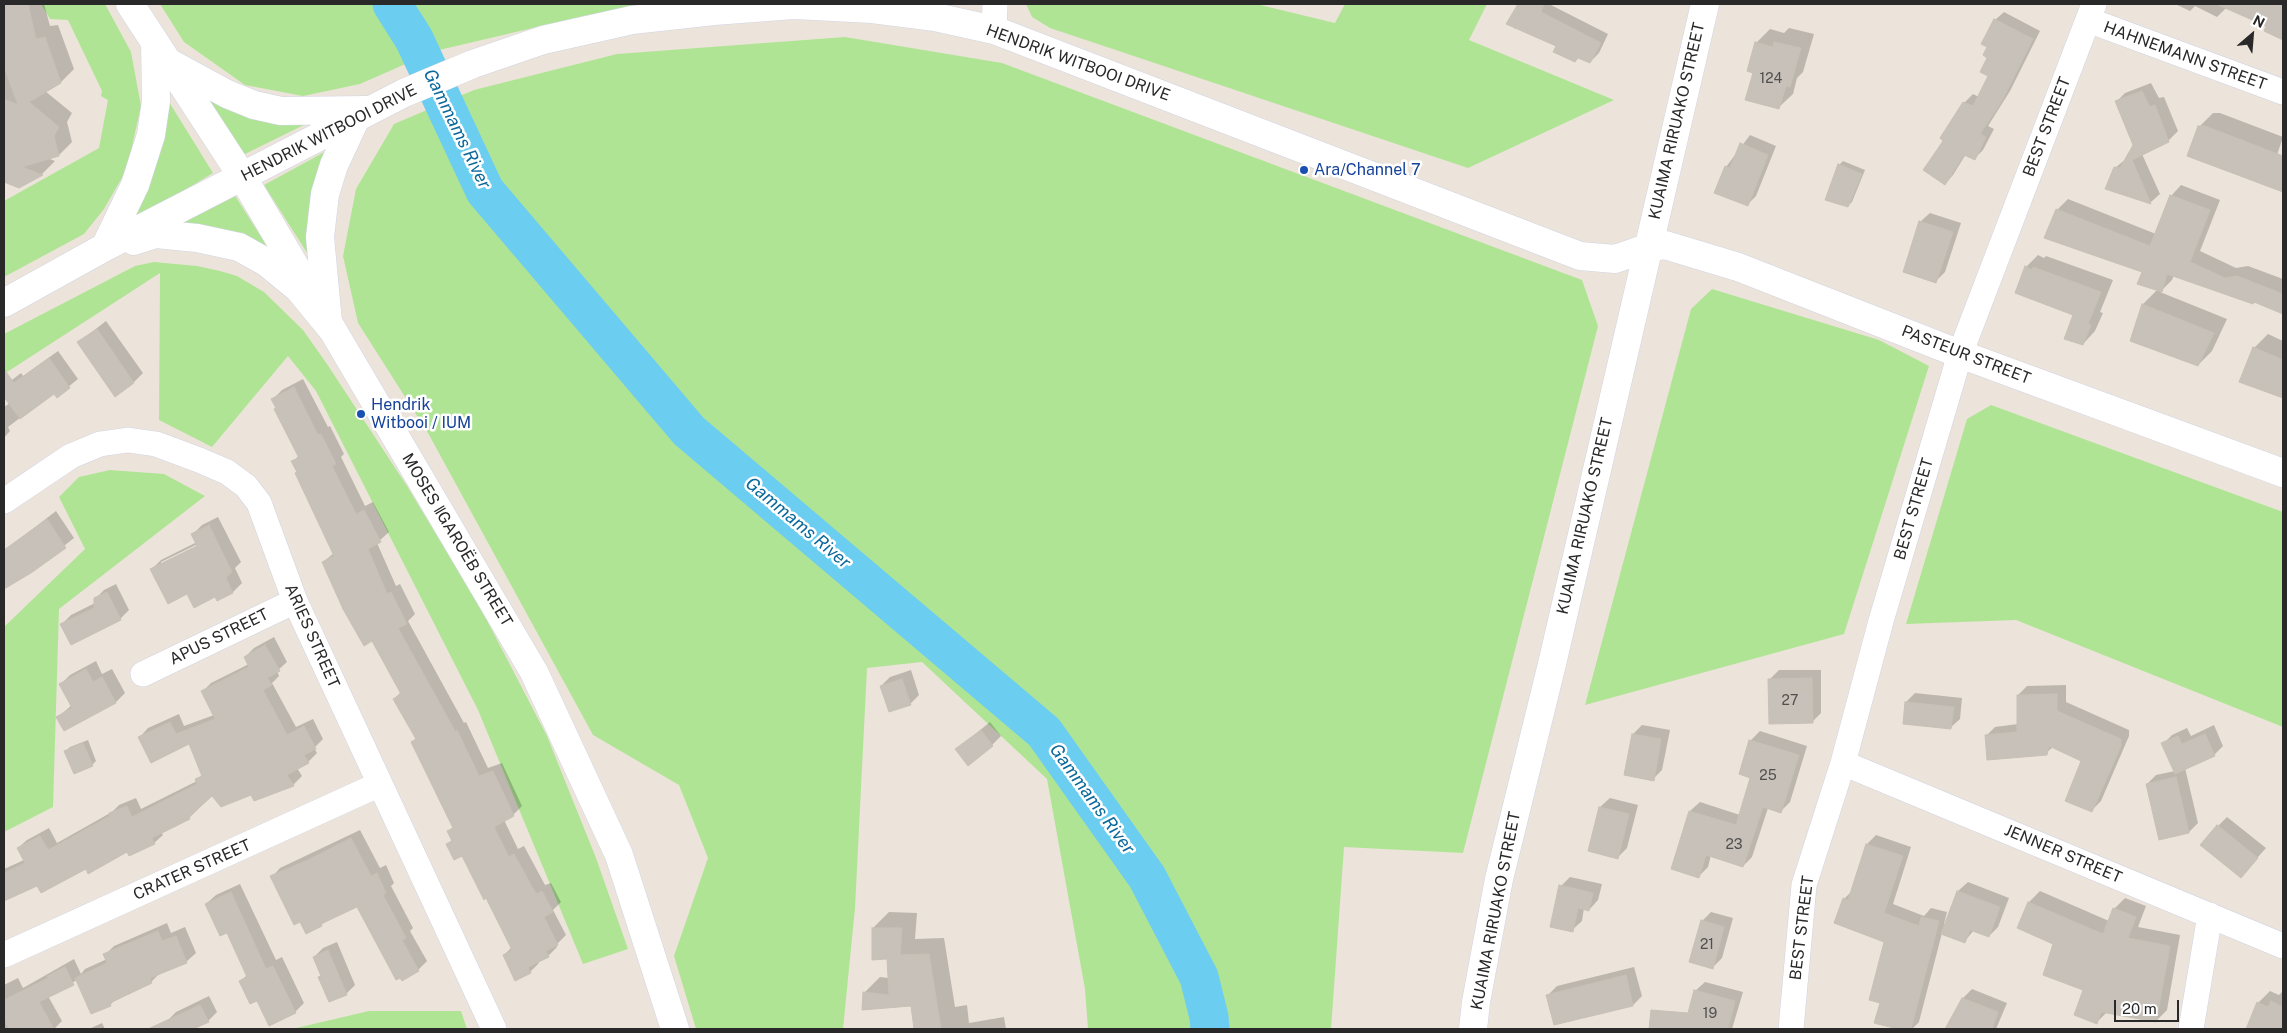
<!DOCTYPE html>
<html>
<head>
<meta charset="utf-8">
<style>
	body { margin:0 }
	#map { position:relative; width:2287px; height:1033px; overflow:hidden; background:#ece4da; font-family:"Public Sans",sans-serif }
	canvas { display:block }
	.frame { position:absolute; inset:0; border:5px solid #292929; pointer-events:none }
	.north { position:absolute; left:2227px; top:10px; width:50px; height:50px; -webkit-text-stroke:4px #fff; paint-order:stroke; rotate:27deg; font-size:14px; font-weight:700; line-height:20px; text-align:center; color:#292929 }
	.north::after { content:''; display:block; margin:auto; width:18px; height:22px; background:#292929; clip-path:polygon(50% 0,100% 100%,50% 72%,0 100%) }
	.scale { position:absolute; left:2114px; top:1000px; width:65px; height:22px; box-sizing:border-box; border:2px solid #292929; border-top:0; padding-left:6px; font-size:15px; line-height:18px; white-space:nowrap; color:#292929; -webkit-text-stroke:4px #fff; paint-order:stroke }
</style>
</head>
<body>
<div id="map">
<canvas width="2287" height="1033"></canvas>
<div class="frame"></div>
<div class="north">N</div>
<div class="scale">20 m</div>
</div>
<script>
const c = document.querySelector('canvas').getContext('2d');
c.lineJoin = 'round';
function fill(path, color) { c.fillStyle = color; c.fill(path, 'evenodd'); }
const poly = rows => new Path2D(rows.map(r => 'M' + r).join(''));
function strokePath(path, color, width, dash) { c.strokeStyle = color; c.lineWidth = width; c.lineCap = dash ? 'butt' : 'round'; c.setLineDash(dash || []); c.stroke(path); }
function write(font, color, halo, rows, align = 'center') {
  c.font = font + ' "Public Sans",sans-serif'; c.lineWidth = 5; c.setLineDash([]); c.textBaseline = 'middle'; c.strokeStyle = halo; c.fillStyle = color; for (const [text, x, y, turn = 0] of rows) {
    c.save(); c.translate(x, y); c.rotate((+turn || 0) * Math.PI / 180); c.textAlign = isNaN(turn) ? turn : align; if (halo) c.strokeText(text, 0, 0); c.fillText(text, 0, 0); c.restore();
  }
}
const green = poly([
	[41,4,105,4,131,52,141,106,127,169,104,209,84,234,4,277,4,201,99,148,108,100,101,96,102,91,68,20,50,19],
	[160,4,691,4,588,15,435,51,360,84,303,96,245,85,184,42],
	[1026,4,1256,4,1335,23,1345,4,1487,4,1469,40,1614,100,1468,168,1050,28,1032,17],
	[845,37,1002,63,1582,280,1598,326,1463,853,1344,847,1331,1029,1088,1029,1085,989,1047,779,922,662,867,668,855,908,843,1029,696,1029,674,956,708,858,679,785,593,735,428,433,358,323,343,256,356,189,394,124,474,90,617,54],
	[199,87,314,120,243,155],
	[161,89,213,173,125,226],
	[341,143,316,267,264,185],
	[234,194,277,262,158,234],
	[154,262,197,266,220,271,237,276,264,292,303,330,327,364,407,486,480,607,547,736,596,858,628,949,583,964,478,710,316,391,288,356,212,447,159,420,160,273,4,374,4,334,135,266],
	[1712,289,1879,340,1929,366,1844,634,1585,705,1691,309],
	[1991,405,2283,512,2283,727,2016,620,1906,624,1967,419],
	[110,470,164,474,205,496,59,609,53,807,4,832,4,627,85,549,59,497,79,477],
	[369,1011,461,1011,467,1029,292,1029]
]);
const shadow = poly([
	[4,4,44,4,50,26,58,25,74,69,61,82,45,91,72,113,67,122,72,142,59,155,47,158,55,161,42,174,19,186,4,181],
	[1517,4,1549,4,1608,34,1599,53,1590,62,1517,27,1514,29],
	[2175,4,2283,4,2283,39,2265,31,2268,25,2227,7,2217,17,2195,6,2190,11],
	[2004,12,2040,31,2010,91,1988,126,1994,129,1983,150,1974,159,1966,154,1953,175,1945,184,1945,141,1964,103,1973,94,1979,97,1990,76,1989,47,1995,20],
	[1789,28,1814,34,1803,72,1797,78,1793,94,1779,107,1754,72,1756,43,1770,29,1784,33],
	[2151,83,2159,98,2164,97,2178,131,2168,141,2142,154,2160,194,2151,202,2107,188,2115,168,2126,159,2134,145,2116,102,2125,93],
	[2213,113,2220,113,2283,137,2273,167,2199,127],
	[1750,135,1776,146,1756,196,1747,205,1726,167],
	[1843,161,1865,170,1852,202,1848,206,1839,165],
	[2181,185,2220,200,2200,251,2236,268,2248,266,2283,279,2283,313,2254,301,2174,275,2172,280,2160,292,2227,319,2212,351,2198,365,2131,341,2143,304,2158,289,2143,271,2057,210,2068,199,2156,234,2171,196],
	[1930,213,1961,223,1945,272,1936,281,1920,222],
	[2038,255,2044,258,2046,256,2113,280,2100,312,2103,313,2095,331,2083,344,2074,315,2026,267],
	[106,321,143,373,134,382,79,342],
	[2268,334,2283,341,2283,397,2240,381,2254,348],
	[58,351,78,379,57,396,54,392,8,427,10,431,4,438,4,407,10,403,4,395,4,386,21,373,23,376],
	[303,379,328,427,330,426,344,454,341,457,365,506,373,502,389,532,377,543,396,586,400,584,415,614,408,621,464,723,466,722,488,768,502,763,522,806,513,815,504,820,518,849,524,846,545,885,551,883,561,902,553,910,566,935,556,945,557,947,548,956,538,961,539,963,530,972,504,955,512,947,487,897,463,855,448,844,453,839,449,831,453,827,412,742,417,738,394,699,401,692,373,640,323,562,334,553,293,462,299,455,273,399,282,390],
	[56,511,74,538,31,572,4,588,4,551],
	[218,517,241,562,235,568,242,583,233,592,217,599,216,596,188,593,152,569,161,560,197,542,193,534,202,525],
	[202,542,203,544,161,565,161,562],
	[116,584,129,610,120,619,62,624,71,615,95,603,95,599,104,590],
	[274,637,287,662,277,671,279,676,272,683,296,727,313,719,323,739,314,748,317,753,308,762,297,768,302,776,293,785,254,799,252,794,212,795,189,818,161,832,163,835,154,843,128,850,37,885,4,900,4,869,24,860,18,848,27,840,49,828,57,843,112,812,119,805,136,798,141,809,197,781,202,774,190,743,140,737,148,728,179,714,184,726,214,715,202,692,211,683,249,664,245,657,254,648],
	[96,661,102,674,112,669,125,693,116,702,64,730,58,717,72,705,61,684,70,675],
	[911,670,919,695,910,704,881,686,890,677],
	[1779,670,1821,670,1821,713,1812,722,1770,679],
	[2066,685,2066,702,2129,730,2129,736,2101,801,2092,810,2083,760,2053,747,2046,753,1986,736,1995,727,2018,724,2018,695,2027,686],
	[1915,693,1962,698,1960,719,1950,728,1906,702],
	[990,722,1001,736,992,745,957,749],
	[1642,725,1670,730,1662,770,1653,779,1633,734],
	[2214,725,2223,746,2214,755,2185,768,2198,823,2189,832,2160,838,2147,784,2156,775,2175,771,2163,744,2172,735,2187,728,2191,736],
	[1760,731,1807,746,1790,802,1781,811,1768,808,1752,857,1743,866,1711,855,1708,867,1699,876,1673,868,1690,811,1700,802,1740,815,1752,777,1740,773,1751,740],
	[88,740,96,761,92,765,66,751,70,747],
	[1610,798,1638,805,1627,848,1618,857,1600,807],
	[2227,817,2266,848,2241,876,2218,826],
	[360,830,380,868,386,865,394,883,391,886,413,928,410,931,427,961,418,970,357,905,326,920,321,925,272,877,280,868],
	[1876,835,1911,847,1893,904,1924,916,1931,908,1947,912,1944,924,1946,925,1958,891,1968,882,2009,898,1998,927,1989,936,1974,930,1965,941,1942,933,1919,1022,1912,1029,1903,1029,1876,1022,1881,1002,1886,941,1844,899,1852,891,1867,844],
	[1570,877,1602,884,1598,900,1589,910,1584,908,1582,921,1572,930,1561,886],
	[240,884,276,960,282,957,304,1003,295,1012,257,1000,241,981,247,975,228,931,206,904,216,895],
	[2040,891,2109,921,2114,909,2125,898,2146,906,2138,927,2180,935,2167,1010,2156,1021,2107,1012,2097,1022,2084,989,2055,943,2019,928,2029,902],
	[889,912,917,913,915,939,944,938,955,1007,967,1005,969,1023,1004,1017,1006,1029,916,1029,912,1005,864,993,880,977,889,978,888,958,873,928],
	[1711,912,1733,918,1722,958,1713,967,1702,921],
	[167,923,171,933,185,927,196,953,186,962,161,972,151,982,117,998,110,1005,77,980,48,996,62,1021,54,1029,4,1029,4,985,18,978,23,988,74,959,81,974,85,969,107,959,105,955,114,946],
	[337,942,355,985,346,994,319,977,322,975,314,957,323,948],
	[1634,967,1642,996,1633,1005,1548,995,1557,986],
	[1705,982,1743,992,1732,1029,1699,1029,1686,1026,1695,991],
	[1972,989,2007,1003,1996,1029,1947,1029,1963,998],
	[2270,991,2279,995,2283,991,2283,1029,2247,1029,2258,1003],
	[209,996,217,1012,208,1021,190,1029,171,1029,167,1021,176,1012],
	[102,1023,105,1029,89,1029]
]);
const river = poly([
	[392,4,414,39,485,191,689,431,1044,732,1147,877,1199,977,1209,1017,1210,1029]
]);
const building = poly([
	[4,4,28,4,36,39,45,37,61,83,29,102,59,127,54,136,59,156,22,167,43,175,19,188,4,182,4,99,18,105,4,67,4,4],
	[1518,4,1544,4,1541,12,1601,43,1590,63,1578,58,1575,62,1553,52,1556,46,1506,24,1518,4],
	[2216,4,2283,4,2283,40,2264,31,2266,26,2216,4],
	[1994,19,2033,39,2002,101,1980,134,1986,137,1975,160,1964,155,1945,185,1923,170,1943,141,1940,138,1963,102,1973,106,1988,76,1980,72,1987,58,1983,55,1987,47,1981,44,1994,19],
	[1755,42,1773,47,1774,42,1801,48,1790,87,1786,86,1779,109,1745,100,1753,73,1747,71,1755,42],
	[2142,91,2150,107,2155,105,2169,142,2132,160,2151,204,2105,189,2114,167,2120,168,2133,145,2115,101,2142,91],
	[2198,126,2205,126,2283,156,2283,192,2187,156,2198,126],
	[1740,143,1768,155,1748,206,1714,193,1725,166,1730,168,1740,143],
	[1838,164,1862,174,1848,207,1825,200,1838,164],
	[2170,195,2210,210,2190,262,2225,278,2237,276,2283,294,2283,314,2254,302,2253,304,2167,274,2162,292,2137,284,2142,272,2044,238,2056,209,2150,246,2170,195],
	[1919,221,1953,232,1936,283,1903,272,1919,221],
	[2025,266,2032,270,2033,267,2101,292,2088,324,2091,325,2083,345,2064,339,2073,315,2015,293,2025,266],
	[2142,304,2214,333,2198,366,2130,341,2142,304],
	[97,329,134,383,115,397,77,342,97,329],
	[2253,347,2283,360,2283,398,2239,382,2253,347],
	[49,358,70,388,57,398,54,394,20,419,4,397,4,369,14,383,49,358],
	[294,387,318,435,321,434,336,464,332,466,356,514,364,510,381,542,368,549,387,594,391,592,407,624,398,628,455,731,457,730,479,776,493,771,514,816,494,827,509,857,514,854,536,894,542,891,553,912,544,917,558,945,546,951,549,957,528,967,531,973,515,981,503,955,512,950,486,898,484,900,462,856,454,860,446,844,452,841,447,831,453,828,411,742,416,739,393,699,401,694,372,641,364,646,343,609,322,562,334,556,295,473,297,472,291,461,299,458,274,409,276,408,271,399,294,387],
	[47,519,66,548,31,573,4,589,4,550,47,519],
	[209,525,232,572,226,578,233,593,217,601,215,597,194,608,187,594,168,604,150,569,197,546,191,534,209,525],
	[107,592,121,620,71,645,60,624,94,608,94,598,107,592],
	[265,645,280,671,267,678,272,685,263,690,287,735,304,726,316,749,304,755,309,763,287,775,294,786,254,801,251,795,221,807,212,796,189,817,190,819,152,838,155,844,129,856,127,852,88,874,86,869,41,893,37,886,4,901,4,873,25,863,17,848,40,836,48,850,110,816,109,813,127,806,132,817,197,784,195,779,202,776,189,744,151,763,138,737,170,722,176,734,215,719,201,691,249,667,244,657,265,645],
	[86,669,93,682,102,677,116,703,64,731,56,717,72,708,59,684,86,669],
	[1812,678,1813,723,1769,724,1768,679,1812,678],
	[902,679,911,705,889,712,880,686,902,679],
	[2057,694,2057,711,2121,739,2121,746,2092,812,2065,801,2081,761,2049,746,2047,755,1987,760,1985,735,2017,732,2017,695,2057,694],
	[1905,702,1954,707,1951,729,1903,724,1905,702],
	[981,730,993,746,968,766,955,749,981,730],
	[1632,734,1661,739,1654,781,1624,775,1632,734],
	[2205,734,2215,756,2175,774,2161,743,2178,736,2182,744,2205,734],
	[1749,740,1799,755,1781,813,1763,807,1743,867,1706,855,1699,878,1671,869,1689,811,1736,825,1750,778,1739,774,1749,740],
	[83,743,93,766,74,774,64,751,83,743],
	[2176,777,2189,833,2159,840,2146,784,2176,777],
	[1599,807,1629,814,1618,859,1588,851,1599,807],
	[2217,825,2258,858,2241,878,2200,845,2217,825],
	[351,838,371,876,377,873,386,893,383,895,406,938,402,940,419,971,402,981,400,978,396,980,357,907,321,924,322,926,306,934,300,922,294,925,270,876,308,860,351,838],
	[1866,844,1903,856,1884,913,1919,926,1921,917,1939,921,1911,1029,1898,1029,1874,1023,1880,1003,1869,1000,1884,942,1834,923,1843,898,1848,900,1866,844],
	[1559,885,1593,893,1589,911,1578,908,1573,932,1550,927,1559,885],
	[1957,891,2000,907,1989,937,1970,930,1965,943,1941,934,1957,891],
	[231,892,266,969,273,966,296,1013,269,1026,257,1001,250,1004,239,981,247,977,227,933,220,936,205,904,231,892],
	[2028,902,2103,934,2113,908,2136,917,2128,938,2170,946,2156,1022,2101,1012,2097,1024,2074,1015,2083,990,2043,975,2053,944,2017,928,2028,902],
	[1701,920,1724,927,1713,969,1689,962,1701,920],
	[872,928,902,928,900,955,929,954,941,1029,914,1029,911,1006,862,1010,863,992,889,995,887,959,872,960,872,928],
	[158,931,162,941,176,936,187,963,150,978,152,983,110,1003,111,1006,91,1014,75,978,107,963,103,954,158,931],
	[328,950,347,995,329,1002,318,977,321,976,313,957,328,950],
	[65,967,74,985,39,1002,54,1029,9,1029,4,1019,4,1000,48,978,47,976,65,967],
	[1626,975,1633,1006,1554,1025,1546,995,1626,975],
	[1694,990,1735,1001,1728,1029,1649,1029,1651,1010,1688,1013,1694,990],
	[1962,998,1998,1012,1992,1029,1945,1029,1962,998],
	[2271,1001,2283,1007,2283,1029,2246,1029,2257,1002,2268,1007,2271,1001],
	[200,1005,209,1022,193,1029,148,1029,200,1005]
]);
const minor = poly([
	[2088,20,2283,92],
	[994,30,995,4],
	[4,501,71,456,100,444,128,440,156,444,199,460,227,472,246,486,259,503,295,601,494,1029],
	[143,674,295,601],
	[1843,763,2283,946],
	[4,955,380,784],
	[1791,1029,1804,885,1843,763,1881,621,1960,354,2094,4],
	[2191,1029,2210,915]
]);
const tertiary = poly([
	[242,176,534,672,619,855,675,1029],
	[1473,1029,1476,1002,1499,879,1552,664,1705,4]
]);
const secondary = poly([
	[130,4,242,176],
	[168,62,227,94,254,105,281,111,366,110],
	[134,241,156,234,197,238,239,247,266,262,299,289,331,328],
	[105,247,135,185,151,135,156,101,155,42],
	[4,303,105,247,404,93,473,64,543,40,632,20,714,11,794,5,872,9,935,17,994,30,1580,256,1615,259,1647,248,1665,245,1738,267,1960,354,2283,473],
	[328,322,320,237,325,194,334,165,356,118]
]);
const markers = [
	[1304,170,5,"#1a4fb4"],
	[361,414,5,"#1a4fb4"]
];
const numberNames = [
	["124",1771,79],
	["27",1790,701],
	["25",1768,776],
	["23",1734,845],
	["21",1707,945],
	["19",1710,1014]
];
const streetNames = [
	["HAHNEMANN STREET",2185,56,20],
	["HENDRIK WITBOOI DRIVE",1078,63,20],
	["KUAIMA RIRUAKO STREET",1677,121,-77],
	["BEST STREET",2047,127,-69],
	["HENDRIK WITBOOI DRIVE",329,133,-27],
	["PASTEUR STREET",1966,355,21],
	["BEST STREET",1914,509,-74],
	["KUAIMA RIRUAKO STREET",1585,516,-77],
	["MOSES ǁGAROËB STREET",457,540,59],
	["ARIES STREET",312,636,66],
	["APUS STREET",219,637,-26],
	["JENNER STREET",2063,854,23],
	["CRATER STREET",192,870,-24],
	["KUAIMA RIRUAKO STREET",1496,911,-79],
	["BEST STREET",1802,928,-83]
];
const transitNames = [
	["Ara/Channel 7",1314,170],
	["Hendrik",371,405],
	["Witbooi / IUM",371,423]
];
const waterNames = [
	["Gammams River",457,129,64],
	["Gammams River",798,523,40],
	["Gammams River",1092,799,54]
];
fill(green, '#b0e495');
fill(shadow, '#0003');
strokePath(river, '#6bcdf0', 39);
fill(building, '#c7c1ba');
strokePath(building, '#c7c0b4', 1);
strokePath(minor, '#d0d3e2', 26);
strokePath(tertiary, '#d0d3e2', 29);
strokePath(secondary, '#d0d3e2', 29);
strokePath(minor, '#fff', 25);
strokePath(tertiary, '#fff', 28);
strokePath(secondary, '#fff', 28);
for (const [x, y, r, color] of markers) { const dot = new Path2D(); dot.arc(x, y, r, 0, 2 * Math.PI); c.fillStyle = color; c.fill(dot); strokePath(dot, '#fff', 2); }
write('14px', '#504f4d', null, numberNames);
write('16px', '#292929', '#fff', streetNames);
write('16px', '#164399', '#fff', transitNames, 'left');
write('italic 18px', '#0b699b', '#fff', waterNames);
</script>
</body>
</html>
